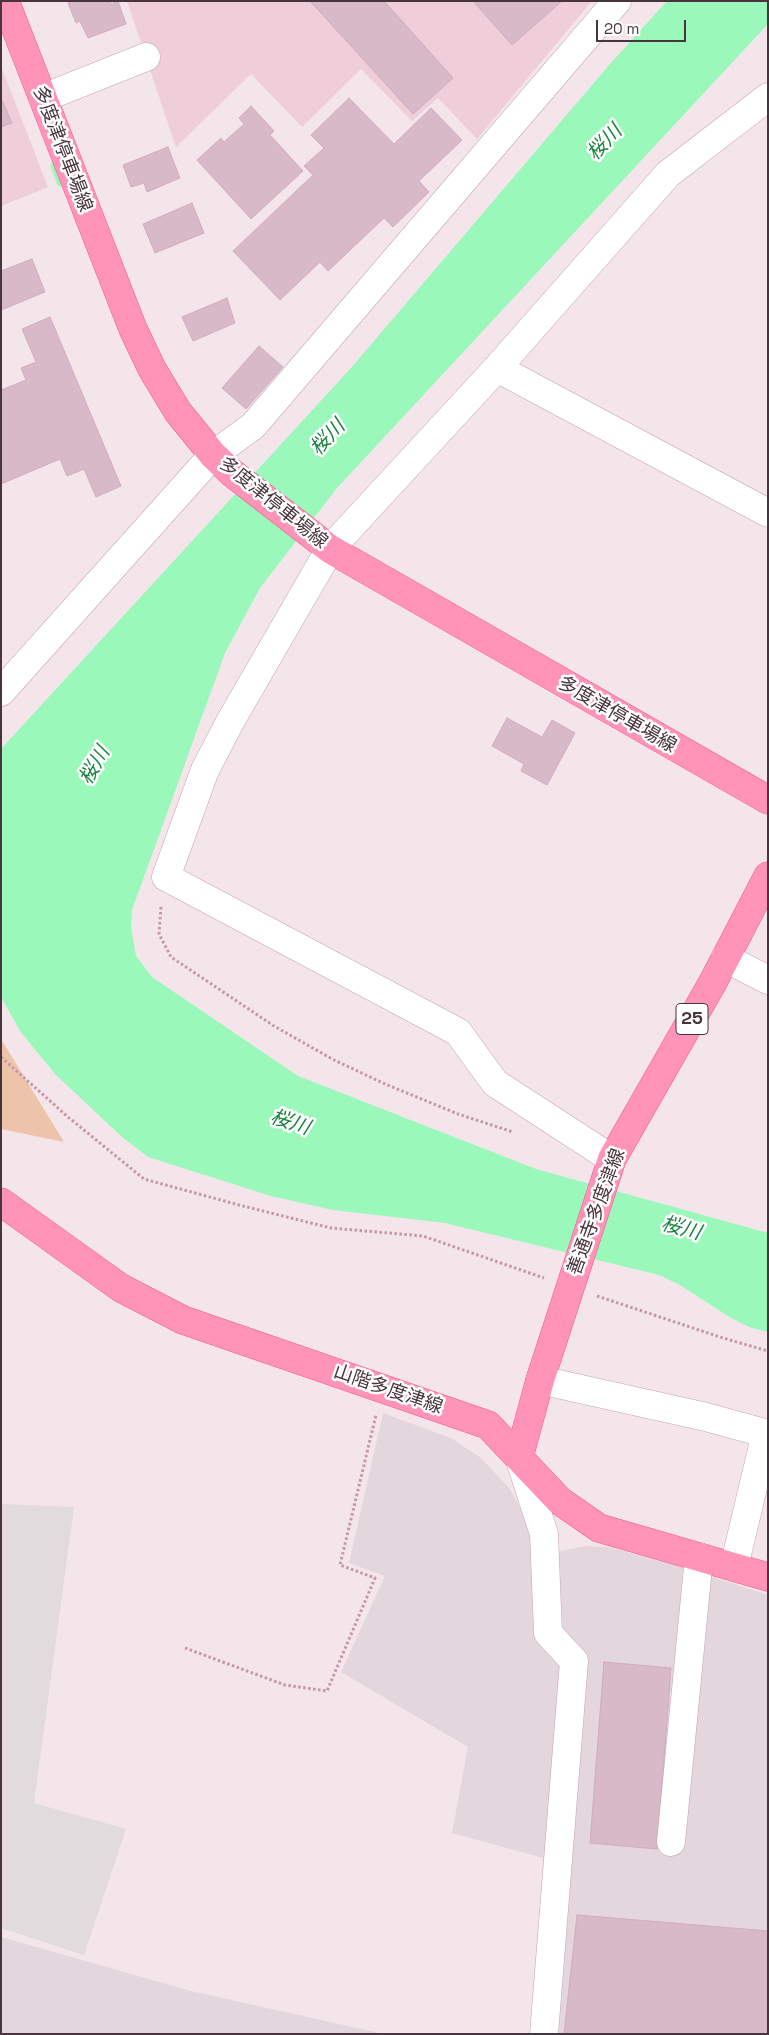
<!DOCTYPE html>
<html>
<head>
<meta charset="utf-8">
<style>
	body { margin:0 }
	#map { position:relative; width:769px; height:2035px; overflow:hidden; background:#f4e5ea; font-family:"Space Grotesk",sans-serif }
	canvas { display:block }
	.frame { position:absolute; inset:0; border:2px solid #47343d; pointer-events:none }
	.scale { position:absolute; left:596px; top:20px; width:90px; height:22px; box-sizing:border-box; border:2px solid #47343d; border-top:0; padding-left:6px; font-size:15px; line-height:18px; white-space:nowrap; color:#47343d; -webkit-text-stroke:4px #fff; paint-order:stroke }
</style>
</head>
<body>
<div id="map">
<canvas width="769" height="2035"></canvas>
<div class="frame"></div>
<div class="scale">20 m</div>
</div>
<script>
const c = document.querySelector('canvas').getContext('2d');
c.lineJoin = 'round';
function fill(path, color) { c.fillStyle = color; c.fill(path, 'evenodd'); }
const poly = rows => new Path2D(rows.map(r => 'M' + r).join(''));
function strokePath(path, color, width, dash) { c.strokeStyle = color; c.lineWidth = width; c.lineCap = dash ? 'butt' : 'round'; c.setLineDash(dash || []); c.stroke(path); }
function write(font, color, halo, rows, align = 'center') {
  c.font = font + ' "Space Grotesk","Noto Sans JP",sans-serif'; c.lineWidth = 5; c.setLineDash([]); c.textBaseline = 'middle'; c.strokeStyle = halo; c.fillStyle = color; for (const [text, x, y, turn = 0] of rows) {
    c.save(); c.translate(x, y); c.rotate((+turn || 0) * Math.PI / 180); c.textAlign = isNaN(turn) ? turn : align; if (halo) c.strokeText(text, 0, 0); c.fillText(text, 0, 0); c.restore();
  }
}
const industrial = poly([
	[383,1413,451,1438,481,1458,510,1489,523,1514,530,1536,560,1551,586,1546,608,1547,688,1569,768,1595,768,2034,542,2034,565,1864,452,1833,468,1747,341,1672,385,1576,349,1563],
	[1,1937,191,1991,384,2034,1,2034]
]);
const education = poly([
	[127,1,592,1,477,139,438,98,412,121,361,69,302,127,251,74,176,147],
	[1,66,48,187,1,206]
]);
const green = poly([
	[1,1039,64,1142,1,1129]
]);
const parking = poly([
	[1,1504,74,1507,34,1803,126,1829,84,1955,1,1928]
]);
const water = poly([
	[667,1,768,1,768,24,337,488,260,588,225,653,132,910,131,928,136,956,152,977,298,1076,536,1169,768,1233,768,1332,749,1327,731,1318,680,1285,659,1275,445,1223,333,1210,271,1196,148,1157,122,1137,55,1074,20,1031,1,997,1,749,351,368,610,64]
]);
const stream = poly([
	[55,166,61,182]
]);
const building = poly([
	[71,1,110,1,111,4,118,1,126,24,88,38,80,21,76,23,68,3,71,1],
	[310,1,384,1,453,78,413,114,310,1],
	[473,1,562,1,512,45,473,1],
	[1,98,12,123,1,127,1,98],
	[349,98,394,144,431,108,462,140,419,181,429,192,393,227,384,218,328,271,320,262,280,300,233,251,313,175,304,166,324,148,311,135,349,98],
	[251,106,274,131,270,135,303,171,251,219,197,160,221,138,224,142,244,124,239,118,251,106],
	[168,147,180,178,147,192,144,183,131,187,123,165,168,147],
	[192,203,204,233,155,253,143,224,192,203],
	[32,259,45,292,1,310,1,271,32,259],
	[227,298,235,323,193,341,182,317,227,298],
	[50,317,121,486,96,497,84,469,67,476,60,459,1,484,1,390,26,380,21,368,36,362,22,329,50,317],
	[259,346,283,367,246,409,222,388,259,346],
	[507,718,542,737,552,720,575,733,547,785,521,771,524,764,492,746,507,718],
	[604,1662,671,1668,657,1849,590,1843,604,1662],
	[577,1915,768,1931,768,2034,564,2034,577,1915]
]);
const path = poly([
	[161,907,159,934,171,957,274,1026,334,1060,385,1084,458,1114,513,1132],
	[1,1057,68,1117,144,1179,239,1205,331,1228,423,1236,544,1278],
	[597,1296,723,1338,768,1351],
	[185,1648,285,1685,327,1691,375,1578,340,1565,376,1415]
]);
const minor = poly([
	[43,98,146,57],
	[497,368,768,513],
	[1,692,213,455,253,426,617,1],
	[725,958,768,980],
	[612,1159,495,1083,458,1032,166,877,205,770,231,720,330,549,497,368,668,174,768,97],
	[540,1380,706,1417,768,1434],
	[519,1457,544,1534,548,1633,574,1661,544,2034],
	[734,1567,766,1433],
	[671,1842,699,1557]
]);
const major = poly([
	[5,1,133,329,152,369,178,412,213,455,232,473,330,549,768,800],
	[1,1202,121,1288,183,1320,488,1425,560,1501,599,1528,768,1577],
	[519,1457,540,1380,612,1159,713,982,768,876]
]);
const shields = [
	[692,1019,32]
];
const shieldNames = [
	["25",692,1019]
];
const streetNames = [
	["多度津停車場線",62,149,69],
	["多度津停車場線",273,503,39],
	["多度津停車場線",617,715,30],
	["善通寺多度津線",597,1212,-70],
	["山階多度津線",388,1390,19]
];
const waterNames = [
	["桜川",605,143,-47],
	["桜川",328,438,-47],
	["桜川",95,766,-60],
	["桜川",290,1123,18],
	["桜川",681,1229,15]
];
fill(industrial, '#e3d7dd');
fill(education, '#efcdd9');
fill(green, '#edc4a9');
fill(parking, '#e1dbde');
fill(water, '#9af8bb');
strokePath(stream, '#9af8bb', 9);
fill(building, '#d7b9c7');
strokePath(building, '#d3abbd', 1);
strokePath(minor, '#c1a6b1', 29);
strokePath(major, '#f0578e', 29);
strokePath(path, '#c496a9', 3, [2.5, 2.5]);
strokePath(minor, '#fff', 28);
strokePath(major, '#ff93b8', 28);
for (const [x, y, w] of shields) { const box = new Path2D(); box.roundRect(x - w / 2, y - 15.5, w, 31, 4); c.fillStyle = '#fff'; c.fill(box); strokePath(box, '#47343d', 1); }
write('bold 18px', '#47343d', null, shieldNames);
write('19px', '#47343d', '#fff', streetNames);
write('italic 20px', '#1b8240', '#fff', waterNames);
</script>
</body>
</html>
